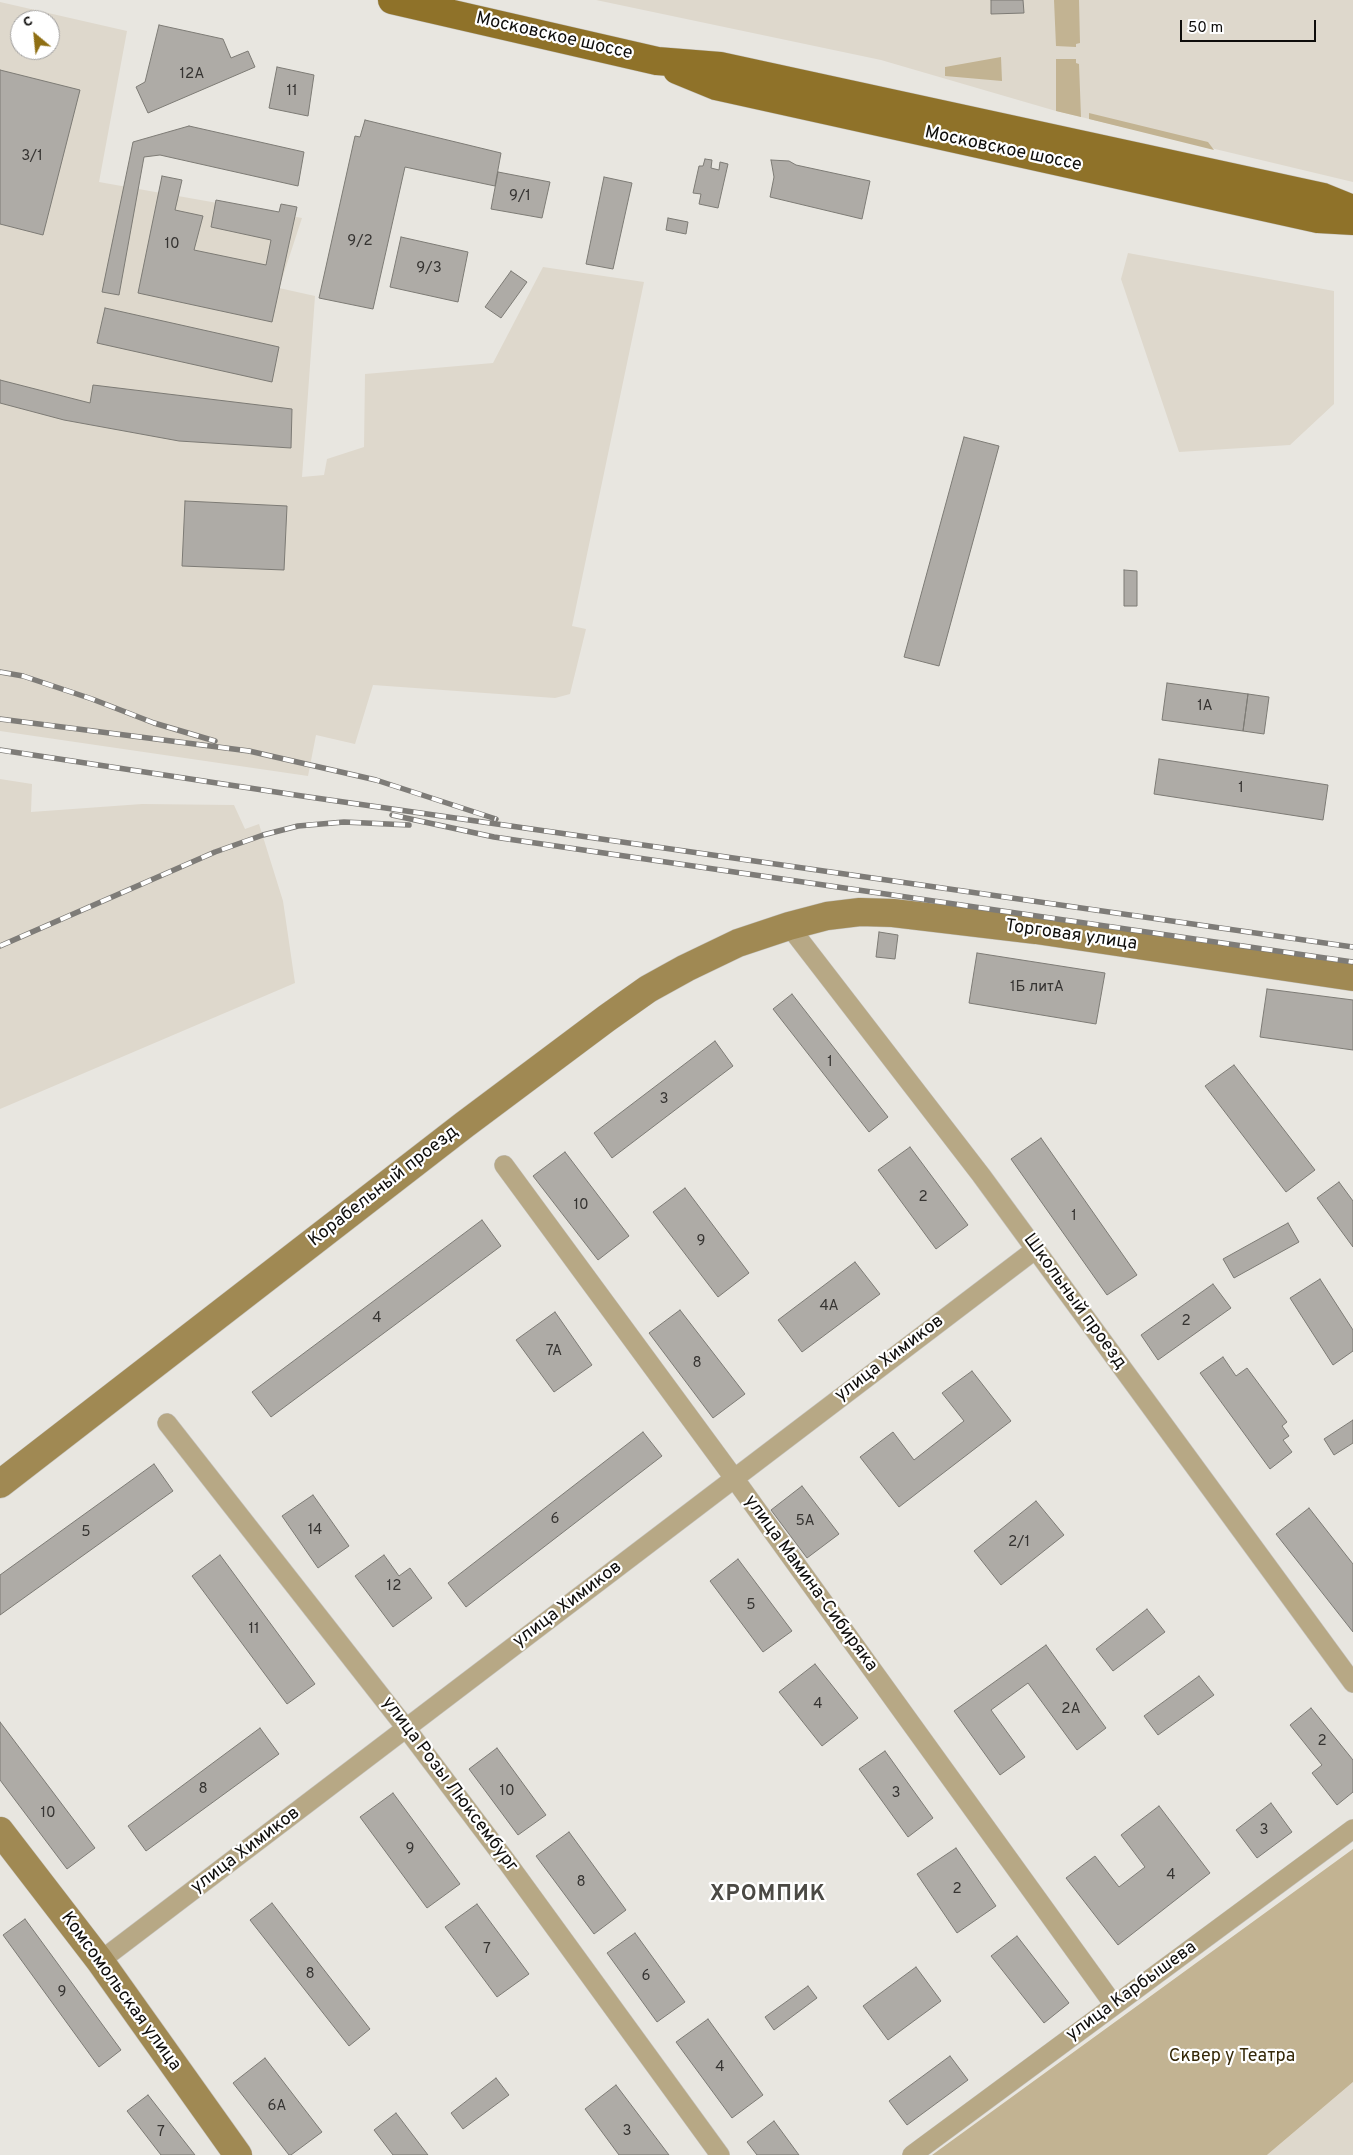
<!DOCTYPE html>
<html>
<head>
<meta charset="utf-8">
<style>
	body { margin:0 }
	#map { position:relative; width:1353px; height:2155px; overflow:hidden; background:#e8e6e0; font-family:Overpass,sans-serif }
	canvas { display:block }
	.north { position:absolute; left:10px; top:10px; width:50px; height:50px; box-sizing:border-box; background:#fff; border:1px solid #9f9e9d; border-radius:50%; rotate:332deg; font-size:14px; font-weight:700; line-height:20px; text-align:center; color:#0e0d0b }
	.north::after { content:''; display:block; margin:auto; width:18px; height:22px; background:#8f6f14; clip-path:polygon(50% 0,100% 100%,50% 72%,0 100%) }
	.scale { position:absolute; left:1180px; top:20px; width:136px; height:22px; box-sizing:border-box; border:2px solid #0e0d0b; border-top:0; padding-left:6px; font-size:15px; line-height:18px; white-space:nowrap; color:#0e0d0b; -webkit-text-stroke:4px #fff; paint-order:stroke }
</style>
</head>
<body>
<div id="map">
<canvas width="1353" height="2155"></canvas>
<div class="north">С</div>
<div class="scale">50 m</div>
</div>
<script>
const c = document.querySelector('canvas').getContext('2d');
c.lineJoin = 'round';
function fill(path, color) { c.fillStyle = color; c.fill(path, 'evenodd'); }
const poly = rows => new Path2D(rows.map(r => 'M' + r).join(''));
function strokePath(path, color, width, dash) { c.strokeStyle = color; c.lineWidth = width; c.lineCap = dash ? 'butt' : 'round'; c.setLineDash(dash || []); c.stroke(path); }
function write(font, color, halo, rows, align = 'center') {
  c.font = font + ' Overpass,sans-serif'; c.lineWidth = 4.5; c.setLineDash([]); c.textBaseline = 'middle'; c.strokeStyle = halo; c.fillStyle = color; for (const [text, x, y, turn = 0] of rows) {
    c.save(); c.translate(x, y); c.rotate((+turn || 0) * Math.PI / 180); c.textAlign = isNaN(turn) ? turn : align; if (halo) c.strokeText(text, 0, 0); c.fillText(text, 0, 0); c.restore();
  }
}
const built = poly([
	[596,0,1353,0,1353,182,1056,111,881,60],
	[0,2,127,31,99,182,302,218,279,288,315,296,302,477,324,475,327,459,364,447,365,374,493,363,543,267,644,282,572,626,586,629,570,694,555,698,373,685,355,744,316,735,308,776,0,731],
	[20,20,50,20,50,50,20,50],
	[1128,253,1334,291,1334,404,1290,445,1179,452,1121,279],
	[0,779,32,784,31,812,142,804,234,805,245,829,259,824,283,901,295,983,0,1109],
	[1353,2082,1353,2155,1267,2155]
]);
const green = poly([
	[1054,0,1079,0,1080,43,1076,44,1076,47,1056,46],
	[1001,57,1002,81,945,76,945,67],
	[1056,59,1076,59,1076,63,1079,64,1081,117,1056,111],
	[1089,113,1208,142,1214,150,1089,119],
	[1353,1849,1353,2082,1267,2155,932,2155]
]);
const building = poly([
	[991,0,1023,0,1024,13,991,14,991,0],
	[159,25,223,39,231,58,248,51,255,67,148,113,136,87,145,82,159,25],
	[277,67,314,75,308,116,269,108,277,67],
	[0,70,80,90,43,235,0,224,0,70],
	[365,120,501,153,495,186,405,167,373,309,319,298,355,136,360,137,365,120],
	[189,126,304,152,298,186,160,155,144,157,119,295,102,292,133,142,189,126],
	[705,159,712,160,711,168,719,170,720,162,728,164,718,208,699,204,701,194,693,193,699,166,703,166,705,159],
	[771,160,789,161,796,165,870,181,862,219,770,197,774,177,771,160],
	[498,172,550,182,542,218,491,209,498,172],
	[162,176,182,180,175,210,203,216,194,250,266,265,271,240,211,227,216,200,279,212,281,204,297,207,272,322,138,293,162,176],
	[604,177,632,183,613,269,586,264,604,177],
	[668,218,688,222,686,234,666,230,668,218],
	[401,237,468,252,458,302,390,287,401,237],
	[511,271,527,282,501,318,485,307,511,271],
	[105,308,279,347,272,382,97,343,105,308],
	[0,380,90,403,93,385,292,409,291,448,179,441,64,420,0,403,0,380],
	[964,437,999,446,939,666,904,657,964,437],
	[185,501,287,506,284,570,182,566,185,501],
	[1124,570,1137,571,1137,606,1124,606,1124,570],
	[1167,683,1248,694,1243,731,1162,720,1167,683],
	[1248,694,1269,697,1264,734,1243,731,1248,694],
	[1159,759,1328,785,1323,820,1154,794,1159,759],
	[879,932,898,935,895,959,876,957,879,932],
	[977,953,1105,973,1096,1024,969,1003,977,953],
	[1267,989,1353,1000,1353,1050,1260,1037,1267,989],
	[792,994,888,1117,869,1132,773,1009,792,994],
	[715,1041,733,1066,612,1158,594,1133,715,1041],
	[1234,1065,1315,1170,1286,1192,1205,1086,1234,1065],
	[1041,1138,1137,1275,1107,1295,1011,1159,1041,1138],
	[910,1147,968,1225,936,1249,878,1170,910,1147],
	[565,1152,629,1236,598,1260,533,1176,565,1152],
	[1339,1182,1353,1201,1353,1247,1317,1198,1339,1182],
	[685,1188,749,1273,718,1297,653,1212,685,1188],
	[482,1220,501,1246,271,1417,252,1392,482,1220],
	[1288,1223,1299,1242,1234,1278,1223,1259,1288,1223],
	[855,1262,880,1294,802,1352,778,1320,855,1262],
	[1320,1279,1353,1330,1353,1351,1333,1365,1290,1298,1320,1279],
	[1213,1284,1231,1308,1158,1360,1141,1335,1213,1284],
	[680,1310,745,1394,713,1418,649,1333,680,1310],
	[555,1312,592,1365,554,1392,516,1340,555,1312],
	[1223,1357,1236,1376,1247,1368,1287,1422,1282,1426,1289,1436,1283,1440,1292,1452,1270,1469,1200,1373,1223,1357],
	[972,1371,1011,1421,899,1507,860,1457,893,1432,914,1460,964,1421,942,1393,972,1371],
	[1353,1420,1353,1443,1334,1455,1324,1439,1353,1420],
	[643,1432,662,1456,466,1607,448,1583,643,1432],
	[154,1464,173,1491,0,1615,0,1575,154,1464],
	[802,1486,839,1534,807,1558,771,1510,802,1486],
	[313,1495,349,1546,318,1568,282,1516,313,1495],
	[1036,1501,1064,1535,1001,1585,974,1551,1036,1501],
	[1309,1508,1353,1564,1353,1632,1276,1534,1309,1508],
	[220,1555,315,1684,287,1704,192,1576,220,1555],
	[384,1555,399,1576,410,1568,432,1598,393,1627,355,1576,384,1555],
	[738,1559,792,1631,763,1652,710,1581,738,1559],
	[1147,1609,1165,1632,1113,1671,1096,1649,1147,1609],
	[1046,1645,1106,1728,1077,1750,1028,1683,991,1710,1025,1757,1000,1775,954,1711,1046,1645],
	[815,1664,858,1718,822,1746,779,1692,815,1664],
	[1199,1676,1214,1695,1158,1735,1144,1716,1199,1676],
	[1311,1708,1353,1760,1353,1792,1337,1805,1312,1773,1322,1765,1290,1725,1311,1708],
	[0,1722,95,1848,67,1869,0,1780,0,1722],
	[260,1728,279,1754,146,1851,128,1826,260,1728],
	[497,1748,546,1815,518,1835,469,1769,497,1748],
	[885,1751,933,1818,908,1837,859,1769,885,1751],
	[393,1793,460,1884,427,1908,360,1817,393,1793],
	[1271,1803,1292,1832,1257,1858,1236,1830,1271,1803],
	[1159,1806,1210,1873,1118,1945,1066,1878,1095,1856,1119,1887,1145,1867,1121,1835,1159,1806],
	[569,1832,626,1910,594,1934,536,1856,569,1832],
	[956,1848,996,1906,957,1933,917,1874,956,1848],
	[272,1903,370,2029,349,2046,250,1920,272,1903],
	[477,1904,529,1974,497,1997,445,1927,477,1904],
	[25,1919,121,2050,99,2067,3,1935,25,1919],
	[635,1933,685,2002,657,2022,607,1953,635,1933],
	[1017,1936,1069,2003,1044,2023,991,1956,1017,1936],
	[916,1967,941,2001,888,2040,863,2006,916,1967],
	[808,1986,817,1998,774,2030,765,2017,808,1986],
	[708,2019,763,2095,732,2118,676,2042,708,2019],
	[950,2056,968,2080,907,2125,889,2101,950,2056],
	[265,2058,322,2132,291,2155,289,2155,233,2083,265,2058],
	[496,2078,509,2095,463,2129,451,2113,496,2078],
	[616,2085,669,2155,619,2155,585,2109,616,2085],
	[148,2095,195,2155,161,2155,127,2111,148,2095],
	[396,2113,428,2155,393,2155,374,2130,396,2113],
	[774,2121,799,2155,757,2155,747,2142,774,2121]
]);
const street = poly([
	[789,926,981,1175,1353,1683],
	[504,1165,734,1478,1114,2005],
	[167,1423,406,1728,507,1862,720,2155],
	[100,1961,1036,1249],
	[912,2155,1353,1829]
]);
const secondary = poly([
	[0,1484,464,1125,607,1018,648,989,686,968,738,943,789,926,827,916,860,912,893,913,1036,930,1353,977],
	[0,1831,100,1961,238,2155]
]);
const primary = poly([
	[392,0,657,61,720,66,1323,197,1353,209],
	[677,70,716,86,1318,219,1353,221]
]);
const rail = poly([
	[0,672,23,676,92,699,154,723,215,741],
	[0,719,249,751,376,780,496,819],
	[0,750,302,796,1353,947],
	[392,815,494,837,1353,962],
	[0,946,215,852,263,835,298,826,344,822,409,825]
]);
const numberNames = [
	["12А",192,75],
	["11",292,92],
	["3/1",32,157],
	["9/1",520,197],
	["9/2",360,242],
	["10",172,245],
	["9/3",429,269],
	["1А",1205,707],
	["1",1241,789],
	["1Б литА",1037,988],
	["1",830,1063],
	["3",664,1100],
	["2",923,1198],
	["10",581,1206],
	["1",1074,1217],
	["9",701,1242],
	["4А",829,1307],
	["4",377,1319],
	["2",1186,1322],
	["7А",554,1352],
	["8",697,1364],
	["6",555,1520],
	["5А",805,1522],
	["14",315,1531],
	["5",86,1533],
	["2/1",1019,1543],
	["12",394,1587],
	["5",751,1606],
	["11",254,1630],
	["4",818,1705],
	["2А",1071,1710],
	["2",1322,1742],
	["8",203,1790],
	["10",507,1792],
	["3",896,1794],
	["10",48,1814],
	["3",1264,1831],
	["9",410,1850],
	["4",1171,1876],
	["8",581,1883],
	["2",957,1890],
	["7",487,1950],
	["8",310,1975],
	["6",646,1977],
	["9",62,1993],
	["4",720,2068],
	["6А",277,2107],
	["3",627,2132],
	["7",161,2133]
];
const streetNames = [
	["Московское шоссе",554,37,13],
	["Московское шоссе",1003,150,12],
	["Торговая улица",1071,936,8],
	["Корабельный проезд",384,1187,-38],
	["Школьный проезд",1074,1302,54],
	["улица Химиков",890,1359,-37],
	["улица Мамина-Сибиряка",810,1584,54],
	["улица Химиков",568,1605,-37],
	["улица Розы Люксембург",449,1785,53],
	["улица Химиков",246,1851,-37],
	["Комсомольская улица",120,1992,54],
	["улица Карбышева",1132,1992,-36]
];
const parkNames = [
	["Сквер у Театра",1232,2057]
];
const districtNames = [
	["ХРОМПИК",768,1896]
];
fill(built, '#ded8cc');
fill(green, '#c2b392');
fill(building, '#aeaba6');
strokePath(building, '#7d7b75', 1);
strokePath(street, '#c5c3be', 20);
strokePath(secondary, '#c5c3be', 29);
strokePath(primary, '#c5c3be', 29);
strokePath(street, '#b7a885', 19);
strokePath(secondary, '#a08953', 28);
strokePath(primary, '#8f7229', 28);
strokePath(rail, '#7e7c78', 5.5);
strokePath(rail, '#fff', 4, [11]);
write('15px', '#363432', null, numberNames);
write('18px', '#0e0d0b', '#fff', streetNames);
write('18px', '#352808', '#fff', parkNames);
c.letterSpacing = '1px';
write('bold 22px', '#4b4944', '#fff', districtNames);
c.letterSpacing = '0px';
</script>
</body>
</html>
